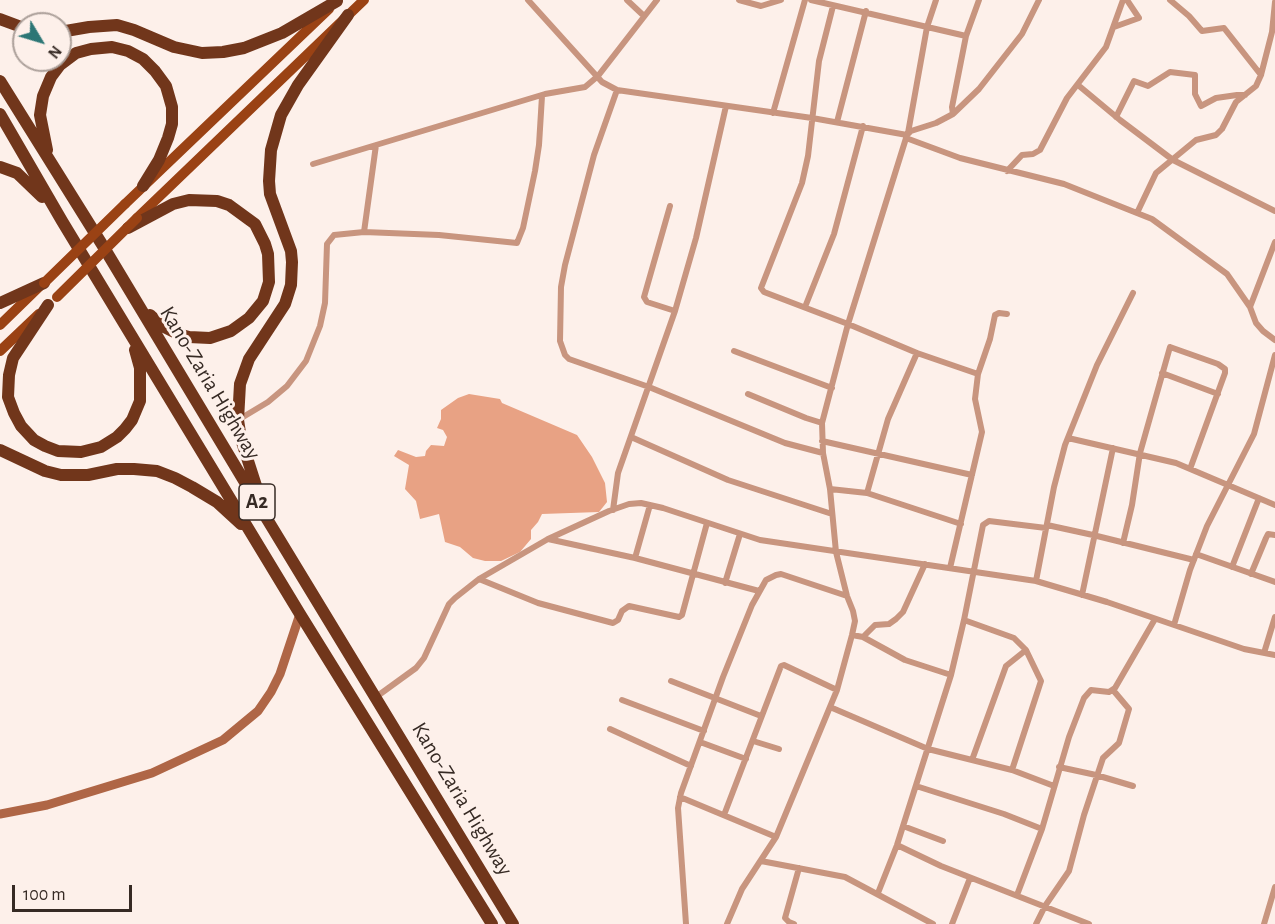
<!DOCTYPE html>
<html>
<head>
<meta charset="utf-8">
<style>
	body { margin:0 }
	#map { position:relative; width:1275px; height:924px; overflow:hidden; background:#fdf0ea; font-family:"Alegreya Sans",sans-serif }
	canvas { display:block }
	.north { position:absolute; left:12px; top:12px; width:60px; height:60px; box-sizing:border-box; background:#fdf0ea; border:2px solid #ada19b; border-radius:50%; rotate:128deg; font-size:16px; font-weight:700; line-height:24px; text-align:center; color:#362a24 }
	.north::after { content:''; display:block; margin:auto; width:21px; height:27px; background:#2c7675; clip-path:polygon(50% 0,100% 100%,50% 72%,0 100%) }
	.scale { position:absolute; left:12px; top:885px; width:120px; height:27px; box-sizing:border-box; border:3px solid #362a24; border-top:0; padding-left:8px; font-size:18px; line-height:21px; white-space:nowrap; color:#362a24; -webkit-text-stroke:4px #fdf0ea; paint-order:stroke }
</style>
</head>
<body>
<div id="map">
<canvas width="1275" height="924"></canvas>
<div class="north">N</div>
<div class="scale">100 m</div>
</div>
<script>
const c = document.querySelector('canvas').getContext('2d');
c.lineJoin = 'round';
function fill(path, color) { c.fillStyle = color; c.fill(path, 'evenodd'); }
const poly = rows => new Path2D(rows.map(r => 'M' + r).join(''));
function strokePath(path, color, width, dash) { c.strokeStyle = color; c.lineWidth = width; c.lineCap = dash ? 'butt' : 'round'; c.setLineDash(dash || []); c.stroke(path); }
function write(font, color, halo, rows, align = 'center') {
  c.font = font + ' "Alegreya Sans",sans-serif'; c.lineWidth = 6; c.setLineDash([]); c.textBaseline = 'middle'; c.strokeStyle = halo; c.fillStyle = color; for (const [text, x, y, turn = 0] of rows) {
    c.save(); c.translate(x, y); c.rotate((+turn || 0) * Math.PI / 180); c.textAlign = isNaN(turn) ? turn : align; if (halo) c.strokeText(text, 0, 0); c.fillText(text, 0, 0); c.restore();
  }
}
const water = poly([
	[469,394,500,399,502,403,577,435,592,457,605,483,607,502,599,512,542,514,538,522,531,530,531,539,520,552,501,561,485,561,473,558,460,547,445,542,439,514,420,519,416,501,405,489,409,465,394,456,398,450,416,457,425,456,426,451,431,445,444,446,447,437,443,430,437,428,441,419,441,410,458,398]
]);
const street = poly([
	[528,0,602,82,617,90,812,118,907,135],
	[627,0,644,16],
	[739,0,761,6,781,0],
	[811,0,966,36],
	[1170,0,1189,16,1202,31,1224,28,1261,75],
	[833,6,819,61,808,156,802,183,761,288,764,292,848,324,917,353,978,374],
	[1114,27,1139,18,1127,0],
	[1078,85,1120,120,1173,160,1275,211],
	[617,90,594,155,565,265,561,287,560,341,565,355,569,359,649,387,785,443,823,453],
	[773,113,805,0],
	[953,114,952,107,966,36,979,0],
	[1116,117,1134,81,1148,86,1170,72,1195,75,1195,94,1201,106,1216,98,1237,95,1245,95],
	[837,122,866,11],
	[908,133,927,27,936,0],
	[906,138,960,158,1064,184,1152,219,1227,274,1250,307,1256,323,1263,331,1275,340],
	[313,164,545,94,585,87,598,76,657,0],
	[1007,171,1022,155,1033,154,1040,150,1067,98,1106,47,1123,0],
	[670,206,644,297,647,302,675,311],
	[1137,213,1156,173,1196,140,1216,135,1222,129,1236,102,1256,86,1261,75,1272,32,1275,2],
	[364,232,376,145],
	[805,307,834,234,863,126],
	[1250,307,1275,242],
	[734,351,832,388],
	[1162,373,1218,394],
	[748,394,806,418,822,423],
	[238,420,268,402,287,386,306,361,320,326,325,303,327,244,334,235,364,232,439,235,517,243,523,228,535,171,539,145,542,96],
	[631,437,728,480,832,514],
	[1068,438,1176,463,1275,505],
	[822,441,972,475],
	[830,489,867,493,961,524],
	[867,493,888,419,917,353],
	[613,510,618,473,675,311,696,238,726,106],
	[1047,525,1093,535,1194,560],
	[548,539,635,558,759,591],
	[1123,543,1132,505,1140,453,1170,347,1218,364,1225,369,1225,373,1190,469],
	[1196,554,1275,582],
	[635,558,650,505],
	[1232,567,1259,498],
	[950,568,982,432,975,399,978,374,990,339,995,315,999,313,1007,314],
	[1251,574,1266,538,1268,534,1275,535],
	[479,579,538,603,613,623,618,620,622,611,629,606,679,617,682,615,707,523],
	[1036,581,1054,487,1065,445,1097,365,1133,293],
	[725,583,740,534],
	[1082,595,1113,448],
	[964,620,1014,638,1026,650,1041,681,1012,770],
	[1174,625,1190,570,1207,526,1254,434,1275,355],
	[852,635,863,637,875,625,889,624,896,619,903,612,925,564],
	[863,637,905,660,951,675],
	[1264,653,1275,617],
	[671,681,761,716],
	[376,697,416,668,424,658,449,604,455,598,479,579,548,539,609,511,629,504,641,503,663,508,760,540,1036,581,1107,602,1244,649,1275,655],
	[622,700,704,731],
	[830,707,928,749,1012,770,1054,786],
	[610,729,691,766],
	[753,741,779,749],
	[700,742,746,759],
	[972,760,1006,666,1026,650],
	[1059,767,1096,775,1133,786],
	[916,786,1004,814,1042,829],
	[680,797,776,837],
	[724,815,781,666,784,665,837,690],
	[903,826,943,841],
	[897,845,941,866,1089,924],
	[761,861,845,877,933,924],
	[878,893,897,845,951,675,964,620,983,525,989,521,1046,528],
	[1017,895,1042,829,1069,737,1084,698,1091,690,1109,692,1115,688,1155,619],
	[686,924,678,808,681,793,723,677,752,605,766,580,776,575,781,574,847,596],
	[727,924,742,889,776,837,837,690,852,635,855,621,853,611,847,596,836,552,830,489,823,453,822,423,848,324,907,135,911,131,936,123,953,114,979,89,1022,34,1039,0],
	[794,924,789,922,785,918,799,868],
	[952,924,970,878],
	[1036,924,1045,906,1069,871,1084,815,1103,758,1119,743,1129,709,1113,690],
	[1264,924,1275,887]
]);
const secondary = poly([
	[0,814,47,805,152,773,223,740,258,711,271,692,280,674,300,614]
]);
const primary = poly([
	[125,204,329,9],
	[137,218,364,0],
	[0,325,39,287],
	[0,351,39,314]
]);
const highway = poly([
	[0,19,24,28],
	[60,32,89,27,117,25,134,30,174,47,202,53,223,52,244,48,282,33,337,1],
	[0,81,103,246,267,519,513,924],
	[0,114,62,221,300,614,492,924],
	[47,150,40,115,43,96,51,77,60,65,76,53,91,49,112,47,128,51,143,59,155,71,166,86,172,107,172,124,168,138,159,160,143,186],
	[0,167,17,173,42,197],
	[128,228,173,204,189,200,217,201,229,205,255,224,265,244,268,254,269,282,263,301,249,318,231,331,210,338,189,337,178,334,162,326,150,315],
	[0,303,44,283],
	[48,305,13,358,9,375,8,397,14,413,21,426,34,440,45,446,58,451,81,452,101,447,117,437,125,429,132,420,140,401,140,368,135,350],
	[0,450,45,471,61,475,88,475,117,469,134,469,157,471,175,478,192,487,217,502,241,524],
	[260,498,241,439,238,420,240,384,249,359,285,304,291,285,292,262,291,251,270,194,269,181,271,150,281,115,298,85,348,15]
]);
const primaryBridge = poly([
	[44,283,125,204],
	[57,297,137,218]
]);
const shields = [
	[257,502,36]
];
const shieldNames = [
	["A2",257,502]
];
const streetNames = [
	["Kano-Zaria Highway",210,383,59],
	["Kano-Zaria Highway",462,799,59]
];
fill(water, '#e8a284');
strokePath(street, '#c8957f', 6);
strokePath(secondary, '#af6646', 9);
strokePath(primary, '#9a4214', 10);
strokePath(highway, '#71361b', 12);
strokePath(primaryBridge, '#9a4214', 10);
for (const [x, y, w] of shields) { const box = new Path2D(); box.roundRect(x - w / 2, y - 18, w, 36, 4.5); c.fillStyle = '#fdf0ea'; c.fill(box); strokePath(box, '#362a24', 1.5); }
write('bold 21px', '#362a24', null, shieldNames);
write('22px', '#362a24', '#fdf0ea', streetNames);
</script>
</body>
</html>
